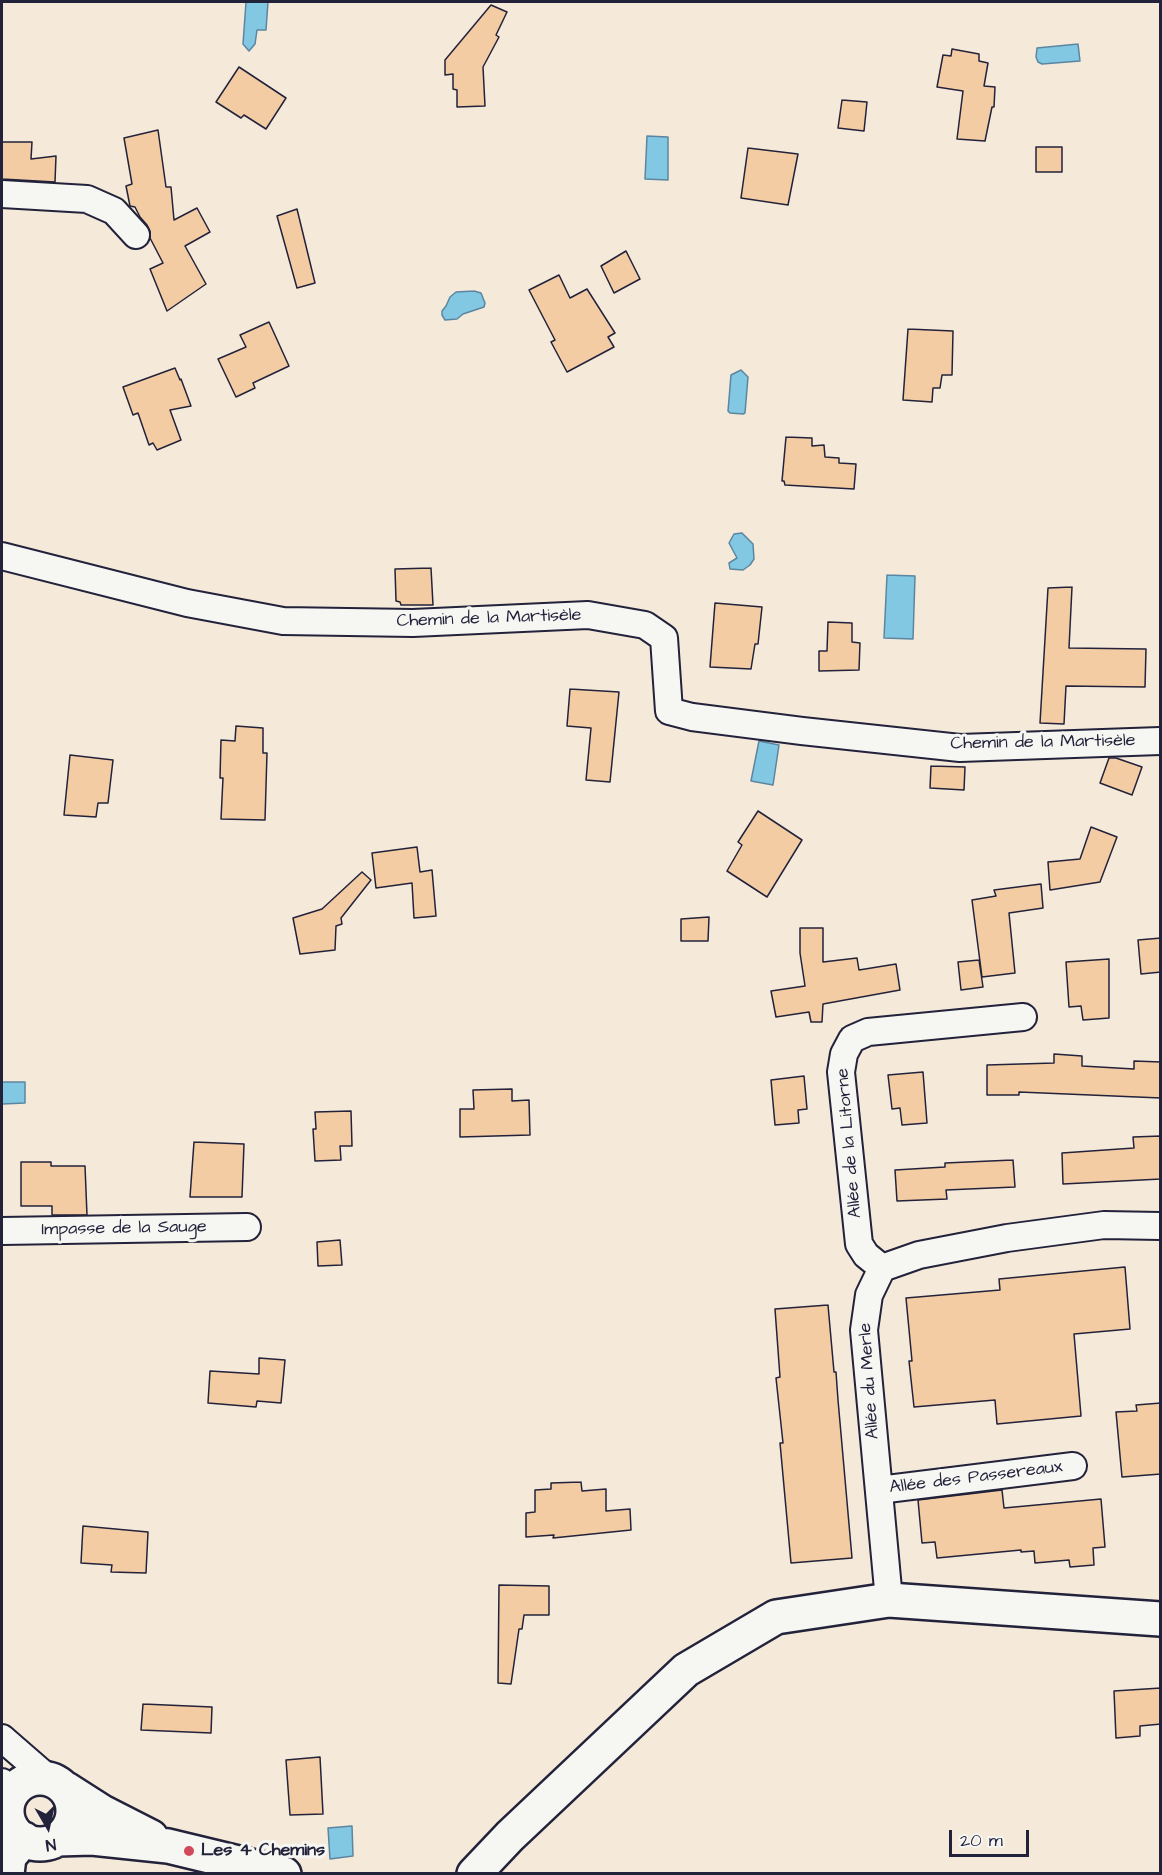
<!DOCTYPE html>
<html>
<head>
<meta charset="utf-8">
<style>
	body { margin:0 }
	#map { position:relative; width:1162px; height:1875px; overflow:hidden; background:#f5e9da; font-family:"Architects Daughter",sans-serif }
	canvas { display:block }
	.frame { position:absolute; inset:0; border:3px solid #22223b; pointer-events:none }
	.north { position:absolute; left:18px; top:1797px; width:60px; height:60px; -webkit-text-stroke:4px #f6f6f2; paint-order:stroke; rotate:171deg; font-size:16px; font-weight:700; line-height:24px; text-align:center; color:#22223b }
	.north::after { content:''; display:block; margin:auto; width:21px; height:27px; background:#22223b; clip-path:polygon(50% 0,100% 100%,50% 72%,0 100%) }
	.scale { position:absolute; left:949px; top:1830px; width:80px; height:27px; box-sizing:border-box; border:3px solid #22223b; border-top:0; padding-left:8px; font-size:18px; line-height:21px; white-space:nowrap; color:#22223b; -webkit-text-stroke:4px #f6f6f2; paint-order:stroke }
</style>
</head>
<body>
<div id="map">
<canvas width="1162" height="1875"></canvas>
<div class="frame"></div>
<div class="north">N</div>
<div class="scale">20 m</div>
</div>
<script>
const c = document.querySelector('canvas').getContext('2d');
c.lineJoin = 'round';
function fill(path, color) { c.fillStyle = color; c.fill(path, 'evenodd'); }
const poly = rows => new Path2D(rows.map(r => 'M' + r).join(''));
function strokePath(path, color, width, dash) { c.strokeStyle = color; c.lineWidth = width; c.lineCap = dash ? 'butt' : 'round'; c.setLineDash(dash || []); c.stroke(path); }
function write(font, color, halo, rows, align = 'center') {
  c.font = font + ' "Architects Daughter",sans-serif'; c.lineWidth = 6; c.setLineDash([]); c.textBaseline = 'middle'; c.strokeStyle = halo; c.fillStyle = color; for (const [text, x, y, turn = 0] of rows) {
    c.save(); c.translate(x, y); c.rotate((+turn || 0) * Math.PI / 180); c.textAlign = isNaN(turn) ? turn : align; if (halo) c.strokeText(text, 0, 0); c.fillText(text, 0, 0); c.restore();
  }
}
const water = poly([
	[246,2,268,2,266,30,257,30,255,44,249,51,243,44,246,2],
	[1078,44,1080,61,1042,64,1038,62,1036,57,1037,48,1078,44],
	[647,136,668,137,668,180,645,179,647,136],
	[474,291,481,293,485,303,484,307,463,314,457,319,445,320,442,315,442,311,446,306,450,297,456,292,474,291],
	[741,370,748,377,745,413,743,414,730,413,728,411,731,375,741,370],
	[742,533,753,544,754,559,750,565,743,570,730,569,729,563,737,558,729,543,734,534,742,533],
	[887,575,915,576,913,639,884,638,887,575],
	[759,741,779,745,773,785,751,781,759,741],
	[2,1082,25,1082,25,1103,2,1104,2,1082],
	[352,1826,353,1856,330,1859,328,1828,352,1826]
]);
const building = poly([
	[491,5,507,12,496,35,499,37,483,67,485,106,457,107,457,90,453,89,453,74,445,75,445,60,491,5],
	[952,49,979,54,979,61,988,63,984,86,995,87,994,107,992,107,985,141,957,139,963,91,937,87,943,55,951,56,952,49],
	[239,67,286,98,266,129,244,115,241,118,216,102,239,67],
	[842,100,867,102,864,131,838,128,842,100],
	[158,130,166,187,171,187,174,220,197,208,210,232,185,246,206,284,167,311,150,269,163,263,150,238,150,231,147,225,140,217,135,207,130,206,126,186,132,184,124,138,158,130],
	[2,142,32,142,31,159,56,156,55,182,2,179,2,142],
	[1036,147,1062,147,1062,172,1036,172,1036,147],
	[748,148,798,154,788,205,741,198,748,148],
	[297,209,315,283,297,288,277,216,297,209],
	[626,251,640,279,614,293,601,266,626,251],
	[559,275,570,298,587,289,615,333,608,337,614,347,567,372,551,342,555,340,529,290,559,275],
	[269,322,289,366,253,383,255,388,236,397,218,359,246,347,240,335,269,322],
	[908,329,953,331,952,375,942,375,940,388,933,388,932,402,903,400,908,329],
	[175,368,180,380,181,379,191,406,170,410,181,440,157,450,153,443,149,445,138,413,133,415,123,387,175,368],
	[786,437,812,438,812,446,824,445,825,457,839,458,839,463,856,464,854,489,785,485,784,481,782,481,786,437],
	[431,568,433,605,401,605,400,602,396,601,395,569,431,568],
	[1072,587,1069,648,1146,649,1145,687,1066,686,1064,724,1040,723,1048,588,1072,587],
	[715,603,762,607,758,644,755,644,751,669,710,667,715,603],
	[828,622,852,623,852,642,860,643,859,670,819,671,819,651,827,651,828,622],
	[570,689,619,692,610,782,586,780,591,728,567,726,570,689],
	[236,726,263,728,263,753,267,753,265,820,221,819,223,778,220,778,221,740,235,741,236,726],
	[70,755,113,760,108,803,98,803,96,817,64,815,70,755],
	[1109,758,1116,758,1142,767,1132,795,1100,783,1109,758],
	[931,766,965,767,964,790,930,788,931,766],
	[758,811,802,840,767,897,727,871,742,845,738,842,758,811],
	[1091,827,1117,837,1100,882,1050,890,1048,862,1080,859,1091,827],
	[417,847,420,872,432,870,436,916,414,918,412,883,376,888,372,853,417,847],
	[362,872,371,880,341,918,342,924,336,926,335,950,300,954,293,918,322,909,362,872],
	[1041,884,1043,908,1009,913,1015,973,982,977,972,900,996,896,994,890,1041,884],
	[709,917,708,941,681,941,681,919,709,917],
	[800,928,823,928,823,962,857,958,859,970,896,964,900,990,823,1004,822,1022,811,1022,809,1012,776,1017,771,991,805,986,800,953,800,928],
	[1161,938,1161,972,1141,974,1138,940,1161,938],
	[1109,959,1109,1018,1083,1020,1081,1006,1069,1007,1066,962,1109,959],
	[979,960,983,987,961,990,958,962,979,960],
	[1054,1054,1082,1056,1082,1066,1134,1069,1134,1061,1161,1062,1161,1098,1019,1092,1019,1095,987,1095,987,1065,1054,1063,1054,1054],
	[923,1072,927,1123,902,1125,900,1108,892,1109,888,1075,923,1072],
	[804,1076,807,1109,798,1110,799,1123,775,1125,771,1080,804,1076],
	[512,1089,512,1101,529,1100,530,1135,460,1137,460,1109,474,1109,473,1090,512,1089],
	[351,1111,352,1146,340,1146,341,1160,315,1161,313,1129,316,1129,315,1112,351,1111],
	[1161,1136,1161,1179,1063,1184,1062,1153,1134,1148,1133,1137,1161,1136],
	[194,1142,244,1144,242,1197,190,1197,194,1142],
	[1013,1160,1015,1187,946,1190,947,1199,897,1201,895,1170,945,1167,945,1163,1013,1160],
	[21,1162,51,1162,51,1166,85,1166,87,1215,52,1215,52,1206,21,1206,21,1162],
	[340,1240,342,1265,318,1266,317,1242,340,1240],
	[1125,1267,1130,1329,1074,1334,1081,1416,997,1424,995,1400,914,1407,909,1361,912,1361,906,1298,1000,1290,999,1279,1125,1267],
	[828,1305,834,1372,836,1372,838,1400,852,1558,791,1563,780,1443,783,1443,776,1378,780,1377,775,1309,828,1305],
	[259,1358,285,1360,281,1403,257,1401,256,1407,208,1403,210,1371,259,1374,259,1358],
	[1161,1403,1161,1474,1122,1477,1116,1412,1137,1411,1136,1405,1161,1403],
	[581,1482,582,1491,606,1489,606,1511,630,1509,631,1530,553,1538,554,1535,526,1537,526,1513,535,1512,535,1490,551,1489,551,1483,581,1482],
	[1002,1490,1004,1508,1101,1499,1105,1547,1093,1548,1094,1565,1070,1567,1069,1560,1035,1563,1034,1551,1021,1552,1021,1550,937,1558,935,1542,922,1543,918,1500,1002,1490],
	[83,1526,148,1532,146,1573,111,1572,112,1565,81,1563,83,1526],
	[499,1585,549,1586,549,1615,524,1615,522,1629,519,1629,511,1684,498,1683,499,1585],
	[1161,1688,1161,1724,1140,1726,1140,1736,1116,1738,1114,1691,1161,1688],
	[143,1704,212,1707,211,1733,141,1730,143,1704],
	[320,1757,323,1814,290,1815,286,1760,320,1757]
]);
const street = poly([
	[2,194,87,199,114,211,136,235],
	[2,556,187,603,283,621,413,623,588,615,645,625,664,638,669,711,692,717,802,731,960,748,1160,741],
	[2,1231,247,1227],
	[882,1268,866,1255,859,1244,841,1072,844,1054,852,1039,868,1032,1023,1017],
	[879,1490,1073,1466],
	[889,1600,864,1330,869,1295,882,1268,919,1255,1007,1238,1104,1225,1160,1226],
	[2,1738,48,1778],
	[2,1782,8,1804]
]);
const secondary = poly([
	'7 1811a33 33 0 1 1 66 0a33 33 0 1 1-66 0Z',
	[66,1789,102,1812,151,1837],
	[57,1839,92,1838,168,1846,284,1874],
	[7,1874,9,1857,24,1839],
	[474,1874,510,1836,686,1670,776,1617,889,1600,1160,1619]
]);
const markers = [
	[189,1851,6,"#d1495b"]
];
const streetNames = [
	["Chemin de la Martisèle",489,619,-2],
	["Chemin de la Martisèle",1043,743,-1],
	["Allée de la Litorne",850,1143,-95],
	["Impasse de la Sauge",124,1229,-1],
	["Allée du Merle",870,1381,-94],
	["Allée des Passereaux",976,1478,-7]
];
const poiNames = [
	["Les 4 Chemins",201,1851]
];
fill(water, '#82c8e3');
strokePath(water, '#5c86a0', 1.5);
fill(building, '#f4cca3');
strokePath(building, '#22223b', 1.5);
strokePath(street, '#22223b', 30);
strokePath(secondary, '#22223b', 38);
strokePath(street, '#f6f6f2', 26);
strokePath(secondary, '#f6f6f2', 33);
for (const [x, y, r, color] of markers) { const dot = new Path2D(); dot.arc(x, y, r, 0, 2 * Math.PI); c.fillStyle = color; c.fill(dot); strokePath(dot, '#f6f6f2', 2); }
write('18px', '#22223b', '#f6f6f2', streetNames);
write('bold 18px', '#22223b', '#f6f6f2', poiNames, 'left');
</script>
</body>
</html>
